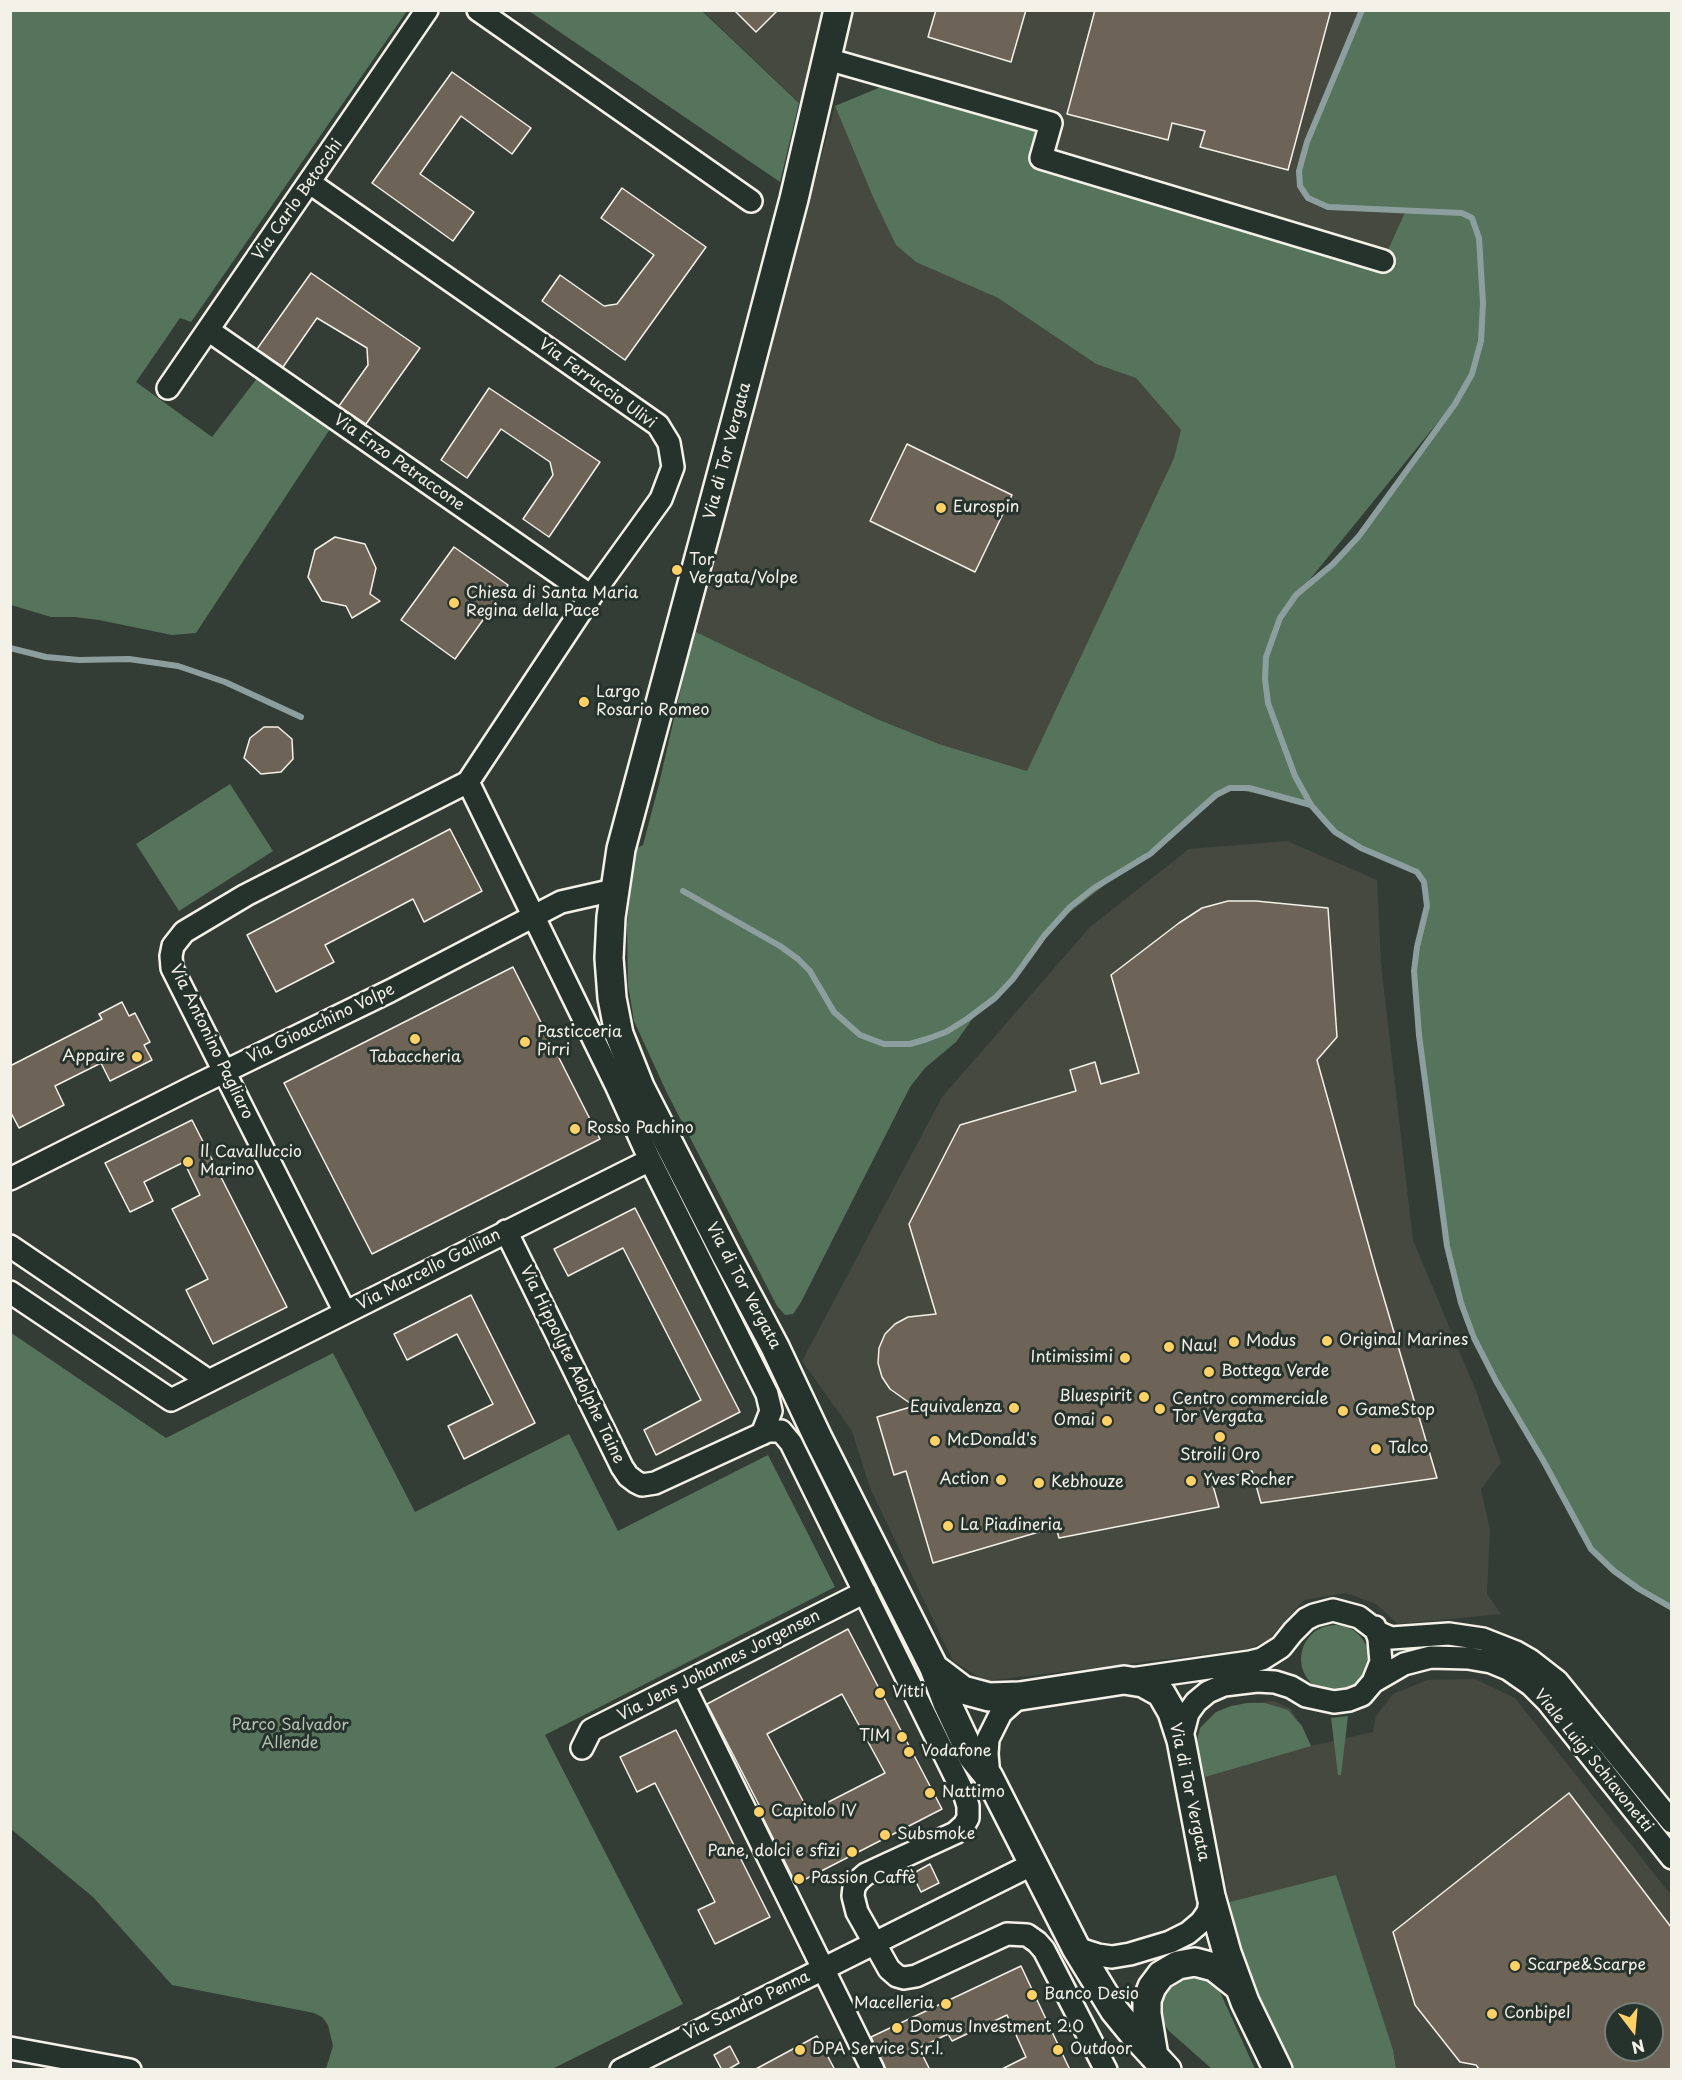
<!DOCTYPE html>
<html>
<head>
<meta charset="utf-8">
<style>
	body { margin:0 }
	#map { position:relative; width:1682px; height:2080px; overflow:hidden; background:#343d35; font-family:"Playpen Sans",sans-serif }
	canvas { display:block }
	.frame { position:absolute; inset:0; border:12px solid #f4f1e8; pointer-events:none }
	.north { position:absolute; left:1604px; top:2002px; width:60px; height:60px; box-sizing:border-box; background:#26332d; border:2px solid #787f78; border-radius:50%; rotate:164deg; font-size:16px; font-weight:700; line-height:24px; text-align:center; color:#f4f1e8 }
	.north::after { content:''; display:block; margin:auto; width:21px; height:27px; background:#ffd166; clip-path:polygon(50% 0,100% 100%,50% 72%,0 100%) }
</style>
</head>
<body>
<div id="map">
<canvas width="1682" height="2080"></canvas>
<div class="frame"></div>
<div class="north">N</div>
</div>
<script>
const c = document.querySelector('canvas').getContext('2d');
c.lineJoin = 'round';
function fill(path, color) { c.fillStyle = color; c.fill(path, 'evenodd'); }
const poly = rows => new Path2D(rows.map(r => 'M' + r).join(''));
function strokePath(path, color, width, dash) { c.strokeStyle = color; c.lineWidth = width; c.lineCap = dash ? 'butt' : 'round'; c.setLineDash(dash || []); c.stroke(path); }
function write(font, color, halo, rows, align = 'center') {
  c.font = font + ' "Playpen Sans",sans-serif'; c.lineWidth = 6; c.setLineDash([]); c.textBaseline = 'middle'; c.strokeStyle = halo; c.fillStyle = color; for (const [text, x, y, turn = 0] of rows) {
    c.save(); c.translate(x, y); c.rotate((+turn || 0) * Math.PI / 180); c.textAlign = isNaN(turn) ? turn : align; if (halo) c.strokeText(text, 0, 0); c.fillText(text, 0, 0); c.restore();
  }
}
const built = poly([
	[703,11,826,11,802,105],
	[851,11,1362,11,1314,121,1405,211,1383,261,1041,158,837,62],
	[835,106,873,197,964,282,998,298,1096,364,1136,378,1181,430,1174,458,1027,771,939,744,877,719,694,631],
	[1287,841,1377,880,1381,964,1413,1240,1476,1391,1501,1463,1481,1489,1490,1530,1487,1594,1501,1614,1398,1624,1376,1604,1346,1593,1304,1600,1269,1639,1249,1649,986,1681,953,1661,870,1488,852,1431,802,1361,942,1097,1090,927,1189,849],
	[1475,1679,1515,1698,1671,1895,1671,2069,1289,2069,1244,1972,1197,1742,1197,1734,1216,1712,1247,1703,1274,1701,1291,1709,1311,1746,1373,1732,1376,1716,1393,1694,1427,1680],
	[1616,2014,1652,2014,1652,2050,1616,2050]
]);
const green = poly([
	[10,11,407,11,191,322,180,318,136,382,212,437,258,377,330,429,196,633,172,635,99,620,75,617,51,617,11,605],
	[529,11,702,11,799,103,780,182],
	[1362,11,1671,11,1671,1608,1639,1589,1614,1571,1591,1549,1544,1462,1488,1367,1466,1318,1454,1278,1445,1234,1419,1035,1414,971,1417,947,1427,906,1424,882,1417,872,1379,857,1343,837,1325,821,1311,805,1230,788,1053,925,1013,979,995,998,978,1011,956,1042,925,1068,910,1087,800,1304,793,1314,785,1315,777,1306,666,1091,634,1021,628,985,627,924,635,849,643,845,659,784,694,631,877,719,939,744,1027,771,1174,458,1181,430,1136,378,1096,364,998,298,916,262,896,245,873,197,835,106,883,86,1051,123,1041,158,1383,261,1405,212,1341,209,1322,205,1303,192,1298,179,1300,163,1314,121],
	[1456,400,1359,536,1333,564,1302,589],
	[230,784,273,851,179,911,136,844],
	[10,1332,166,1438,333,1353,415,1512,569,1434,618,1531,768,1455,835,1587,545,1735,683,2004,552,2069,326,2069,333,2046,328,2025,322,2017,314,2013,172,1985,93,1897,11,1829],
	'1301 1659a34 34 0 1 1 68 0a34 34 0 1 1-68 0Z',
	[1247,1703,1265,1703,1288,1710,1302,1726,1311,1746,1205,1777,1197,1742,1200,1728,1216,1712,1231,1706],
	[1348,1716,1341,1775,1338,1775,1331,1718],
	[1336,1875,1393,2050,1396,2069,1289,2069,1244,1972,1230,1902],
	[1193,1978,1204,1979,1213,1984,1220,1992,1255,2069,1212,2069,1169,2031,1163,2022,1161,2013,1162,2002,1167,1992,1174,1985,1183,1980]
]);
const stream = poly([
	[1362,10,1307,142,1299,171,1300,186,1308,198,1328,207,1462,213,1472,218,1479,238,1483,303,1481,341,1472,374,1455,404,1359,536,1333,564,1296,595,1280,618,1266,657,1265,679,1268,703,1295,776,1311,805,1325,821,1335,832,1361,848,1417,872,1424,882,1427,906,1417,947,1414,971,1419,1035,1447,1246,1461,1303,1474,1338,1496,1381,1544,1462,1591,1549,1614,1571,1639,1589,1672,1608],
	[10,648,46,657,79,660,129,659,178,666,225,682,301,717],
	[683,891,780,946,798,959,810,971,834,1012,860,1035,884,1044,910,1044,927,1039,946,1032,967,1019,995,998,1013,979,1044,936,1070,907,1094,888,1150,854,1216,795,1230,788,1249,788,1311,805]
]);
const building = poly([
	[734,10,778,10,756,32,734,10],
	[936,10,1026,10,1011,62,928,37,936,10],
	[1095,10,1331,10,1288,170,1200,147,1205,131,1172,123,1168,140,1067,114,1095,10],
	[452,72,531,128,512,154,461,116,420,174,474,212,453,241,372,183,452,72],
	[622,188,706,247,625,360,542,301,560,275,604,306,617,304,654,255,601,218,622,188],
	[311,273,420,348,366,424,339,406,368,365,367,348,317,318,283,367,257,349,311,273],
	[489,388,600,462,549,537,523,519,553,475,550,462,501,429,467,478,441,460,489,388],
	[907,444,1012,495,975,572,870,521,907,444],
	[335,537,365,544,376,568,370,594,380,601,352,618,346,606,322,601,308,577,315,550,335,537],
	[454,547,508,585,455,659,401,620,454,547],
	[264,727,278,727,292,739,293,759,281,772,261,774,244,758,250,738,264,727],
	[450,829,482,891,424,922,413,899,325,945,334,962,276,992,247,935,450,829],
	[1228,901,1256,901,1328,908,1337,1037,1317,1060,1375,1268,1437,1478,1261,1503,1252,1471,1212,1482,1219,1507,1059,1538,1056,1527,933,1563,906,1471,894,1475,877,1417,914,1406,890,1389,882,1377,878,1363,879,1348,885,1334,895,1324,908,1317,936,1314,909,1224,960,1125,1076,1091,1070,1070,1095,1062,1101,1084,1139,1073,1111,975,1179,923,1202,908,1228,901],
	[513,967,600,1139,372,1254,284,1083,513,967],
	[122,1002,129,1016,135,1013,150,1042,144,1045,152,1060,110,1081,101,1063,55,1086,64,1105,19,1128,10,1111,10,1066,102,1019,99,1014,122,1002],
	[192,1120,287,1307,213,1344,186,1290,208,1279,172,1209,200,1195,184,1162,144,1182,153,1201,130,1212,105,1163,192,1120],
	[635,1208,740,1412,656,1455,644,1430,701,1400,623,1248,568,1276,554,1249,635,1208],
	[471,1295,535,1423,464,1459,448,1426,493,1404,457,1334,407,1360,394,1334,471,1295],
	[848,1629,942,1809,796,1884,757,1806,759,1805,707,1704,848,1629],
	[842,1694,885,1773,809,1812,767,1734,842,1694],
	[676,1730,770,1917,715,1944,698,1910,715,1902,655,1783,637,1792,620,1757,676,1730],
	[1569,1793,1671,1927,1671,2070,1480,2070,1476,2065,1460,2062,1415,2005,1393,1932,1569,1793],
	[1616,2014,1652,2014,1652,2050,1616,2050,1616,2014],
	[930,1864,939,1883,921,1892,912,1874,930,1864],
	[1021,1966,1070,2070,1000,2070,1026,2057,1007,2015,952,2041,948,2034,919,2048,930,2070,886,2070,871,2037,1021,1966],
	[817,2036,835,2070,754,2070,817,2036],
	[730,2046,739,2063,727,2070,722,2070,714,2055,730,2046]
]);
const minor = poly([
	[478,10,751,201],
	[827,59,1051,123,1041,158,1383,261],
	[310,183,658,425,669,443,673,467,661,499,591,596,468,782,246,895,184,932,173,946,171,956,172,968,345,1312],
	[208,330,591,596],
	[168,388,427,10],
	[468,782,616,1085,650,1160,767,1394,771,1411,762,1434],
	[10,1179,193,1087,390,991,561,902,614,890],
	[506,1231,622,1467,628,1476,636,1482,642,1485,655,1483,768,1431,781,1431,791,1443,965,1796,968,1806,968,1818,964,1825,955,1833,866,1874,859,1880,854,1887,853,1896,857,1912,889,1969,897,1976,904,1978,916,1976,1007,1934,1027,1935,1037,1942,1044,1950,1106,2070],
	[10,1246,209,1381],
	[10,1292,171,1400,650,1160],
	[1131,1679,1250,1662,1262,1659,1281,1647,1293,1632,1306,1619,1314,1615,1333,1610,1359,1617,1380,1633,1391,1638,1449,1634,1483,1639,1516,1652,1530,1660,1557,1681,1672,1822],
	[1373,1682,1404,1664,1431,1657,1468,1658,1491,1662,1508,1669,1531,1685,1547,1701,1672,1858],
	[683,1684,873,2070],
	[1181,1740,1188,1713,1196,1702,1208,1692,1224,1685,1257,1681,1275,1682,1291,1687,1306,1696,1334,1702,1349,1700,1362,1695,1373,1682,1381,1662,1379,1639,1375,1627],
	[582,1748,591,1730,865,1592],
	[989,1777,987,1754,988,1739,1001,1713,1020,1696],
	[1076,1948,1098,1955,1112,1957,1130,1954,1170,1942,1188,1933,1201,1922,1208,1912,1211,1896],
	[10,2048,130,2070],
	[621,2070,1033,1864]
]);
const major = poly([
	[838,10,794,199,742,397,621,849,611,917,609,958,612,998,619,1034,640,1087,726,1255,775,1347,818,1438,934,1668,947,1703,972,1756,989,1777,1076,1948,1114,2010,1132,2032,1167,2070],
	[934,1668,963,1690,989,1697,1020,1696,1124,1680,1143,1683,1161,1693,1172,1712,1181,1740,1211,1896,1227,1953,1245,2002,1278,2070],
	[1154,2056,1147,2014,1147,2000,1152,1987,1161,1975,1178,1965,1195,1962,1214,1967,1238,1986]
]);
const markers = [
	[941,508,6,"#ffd166"],
	[677,570,6,"#ffd166"],
	[454,603,6,"#ffd166"],
	[584,702,6,"#ffd166"],
	[415,1039,6,"#ffd166"],
	[525,1042,6,"#ffd166"],
	[137,1057,6,"#ffd166"],
	[575,1129,6,"#ffd166"],
	[188,1162,6,"#ffd166"],
	[1327,1341,6,"#ffd166"],
	[1234,1342,6,"#ffd166"],
	[1169,1347,6,"#ffd166"],
	[1125,1358,6,"#ffd166"],
	[1209,1372,6,"#ffd166"],
	[1144,1397,6,"#ffd166"],
	[1014,1408,6,"#ffd166"],
	[1160,1409,6,"#ffd166"],
	[1343,1411,6,"#ffd166"],
	[1107,1421,6,"#ffd166"],
	[1220,1437,6,"#ffd166"],
	[935,1441,6,"#ffd166"],
	[1376,1449,6,"#ffd166"],
	[1001,1480,6,"#ffd166"],
	[1191,1481,6,"#ffd166"],
	[1039,1483,6,"#ffd166"],
	[948,1526,6,"#ffd166"],
	[880,1693,6,"#ffd166"],
	[902,1737,6,"#ffd166"],
	[909,1752,6,"#ffd166"],
	[930,1793,6,"#ffd166"],
	[759,1812,6,"#ffd166"],
	[885,1835,6,"#ffd166"],
	[852,1852,6,"#ffd166"],
	[799,1879,6,"#ffd166"],
	[1515,1966,6,"#ffd166"],
	[1032,1995,6,"#ffd166"],
	[946,2004,6,"#ffd166"],
	[1492,2014,6,"#ffd166"],
	[897,2028,6,"#ffd166"],
	[800,2050,6,"#ffd166"],
	[1058,2050,6,"#ffd166"]
];
const streetNames = [
	["Via Carlo Betocchi",298,200,-55],
	["Via Ferruccio Ulivi",597,384,36],
	["Via di Tor Vergata",728,451,-75],
	["Via Enzo Petraccone",399,463,35],
	["Via Gioacchino Volpe",321,1024,-26],
	["Via Antonino Pagliaro",211,1042,64],
	["Via Marcello Gallian",429,1270,-27],
	["Via di Tor Vergata",743,1286,62],
	["Via Hippolyte Adolphe Taine",572,1365,64],
	["Via Jens Johannes Jorgensen",719,1666,-27],
	["Viale Luigi Schiavonetti",1593,1761,51],
	["Via di Tor Vergata",1189,1792,78],
	["Via Sandro Penna",747,2006,-26]
];
const poiNames = [
	["Eurospin",953,508],
	["Tor",689,561],
	["Vergata/Volpe",689,579],
	["Chiesa di Santa Maria",466,594],
	["Regina della Pace",466,612],
	["Largo",596,693],
	["Rosario Romeo",596,711],
	["Pasticceria",537,1033],
	["Pirri",537,1051],
	["Appaire",125,1057,"right"],
	["Tabaccheria",415,1058,"center"],
	["Rosso Pachino",587,1129],
	["Il Cavalluccio",200,1153],
	["Marino",200,1171],
	["Original Marines",1339,1341],
	["Modus",1246,1342],
	["Nau!",1181,1347],
	["Intimissimi",1113,1358,"right"],
	["Bottega Verde",1221,1372],
	["Bluespirit",1132,1397,"right"],
	["Centro commerciale",1172,1400],
	["Tor Vergata",1172,1418],
	["Equivalenza",1002,1408,"right"],
	["GameStop",1355,1411],
	["Omai",1095,1421,"right"],
	["McDonald's",947,1441],
	["Talco",1388,1449],
	["Stroili Oro",1220,1456,"center"],
	["Action",989,1480,"right"],
	["Yves Rocher",1203,1481],
	["Kebhouze",1051,1483],
	["La Piadineria",960,1526],
	["Vitti",892,1693],
	["TIM",890,1737,"right"],
	["Vodafone",921,1752],
	["Nattimo",942,1793],
	["Capitolo IV",771,1812],
	["Subsmoke",897,1835],
	["Pane, dolci e sfizi",840,1852,"right"],
	["Passion Caffè",811,1879],
	["Scarpe&Scarpe",1527,1966],
	["Banco Desio",1044,1995],
	["Macelleria",934,2004,"right"],
	["Conbipel",1504,2014],
	["Domus Investment 2.0",909,2028],
	["DPA Service S.r.l.",812,2050],
	["Outdoor",1070,2050]
];
const parkNames = [
	["Parco Salvador",290,1726],
	["Allende",290,1744]
];
fill(built, '#45493f');
fill(green, '#56735b');
strokePath(stream, '#8c9f9e', 6);
fill(building, '#6d6457');
strokePath(building, '#f4f1e8', 1.5);
strokePath(minor, '#f4f1e8', 26);
strokePath(major, '#f4f1e8', 32);
strokePath(minor, '#26332d', 21);
strokePath(major, '#26332d', 27);
for (const [x, y, r, color] of markers) { const dot = new Path2D(); dot.arc(x, y, r, 0, 2 * Math.PI); c.fillStyle = color; c.fill(dot); strokePath(dot, '#26332d', 2); }
write('16px', '#f4f1e8', '#26332d', streetNames);
write('16px', '#f4f1e8', '#26332d', poiNames, 'left');
write('16px', '#b5bfb0', '#26332d', parkNames);
</script>
</body>
</html>
